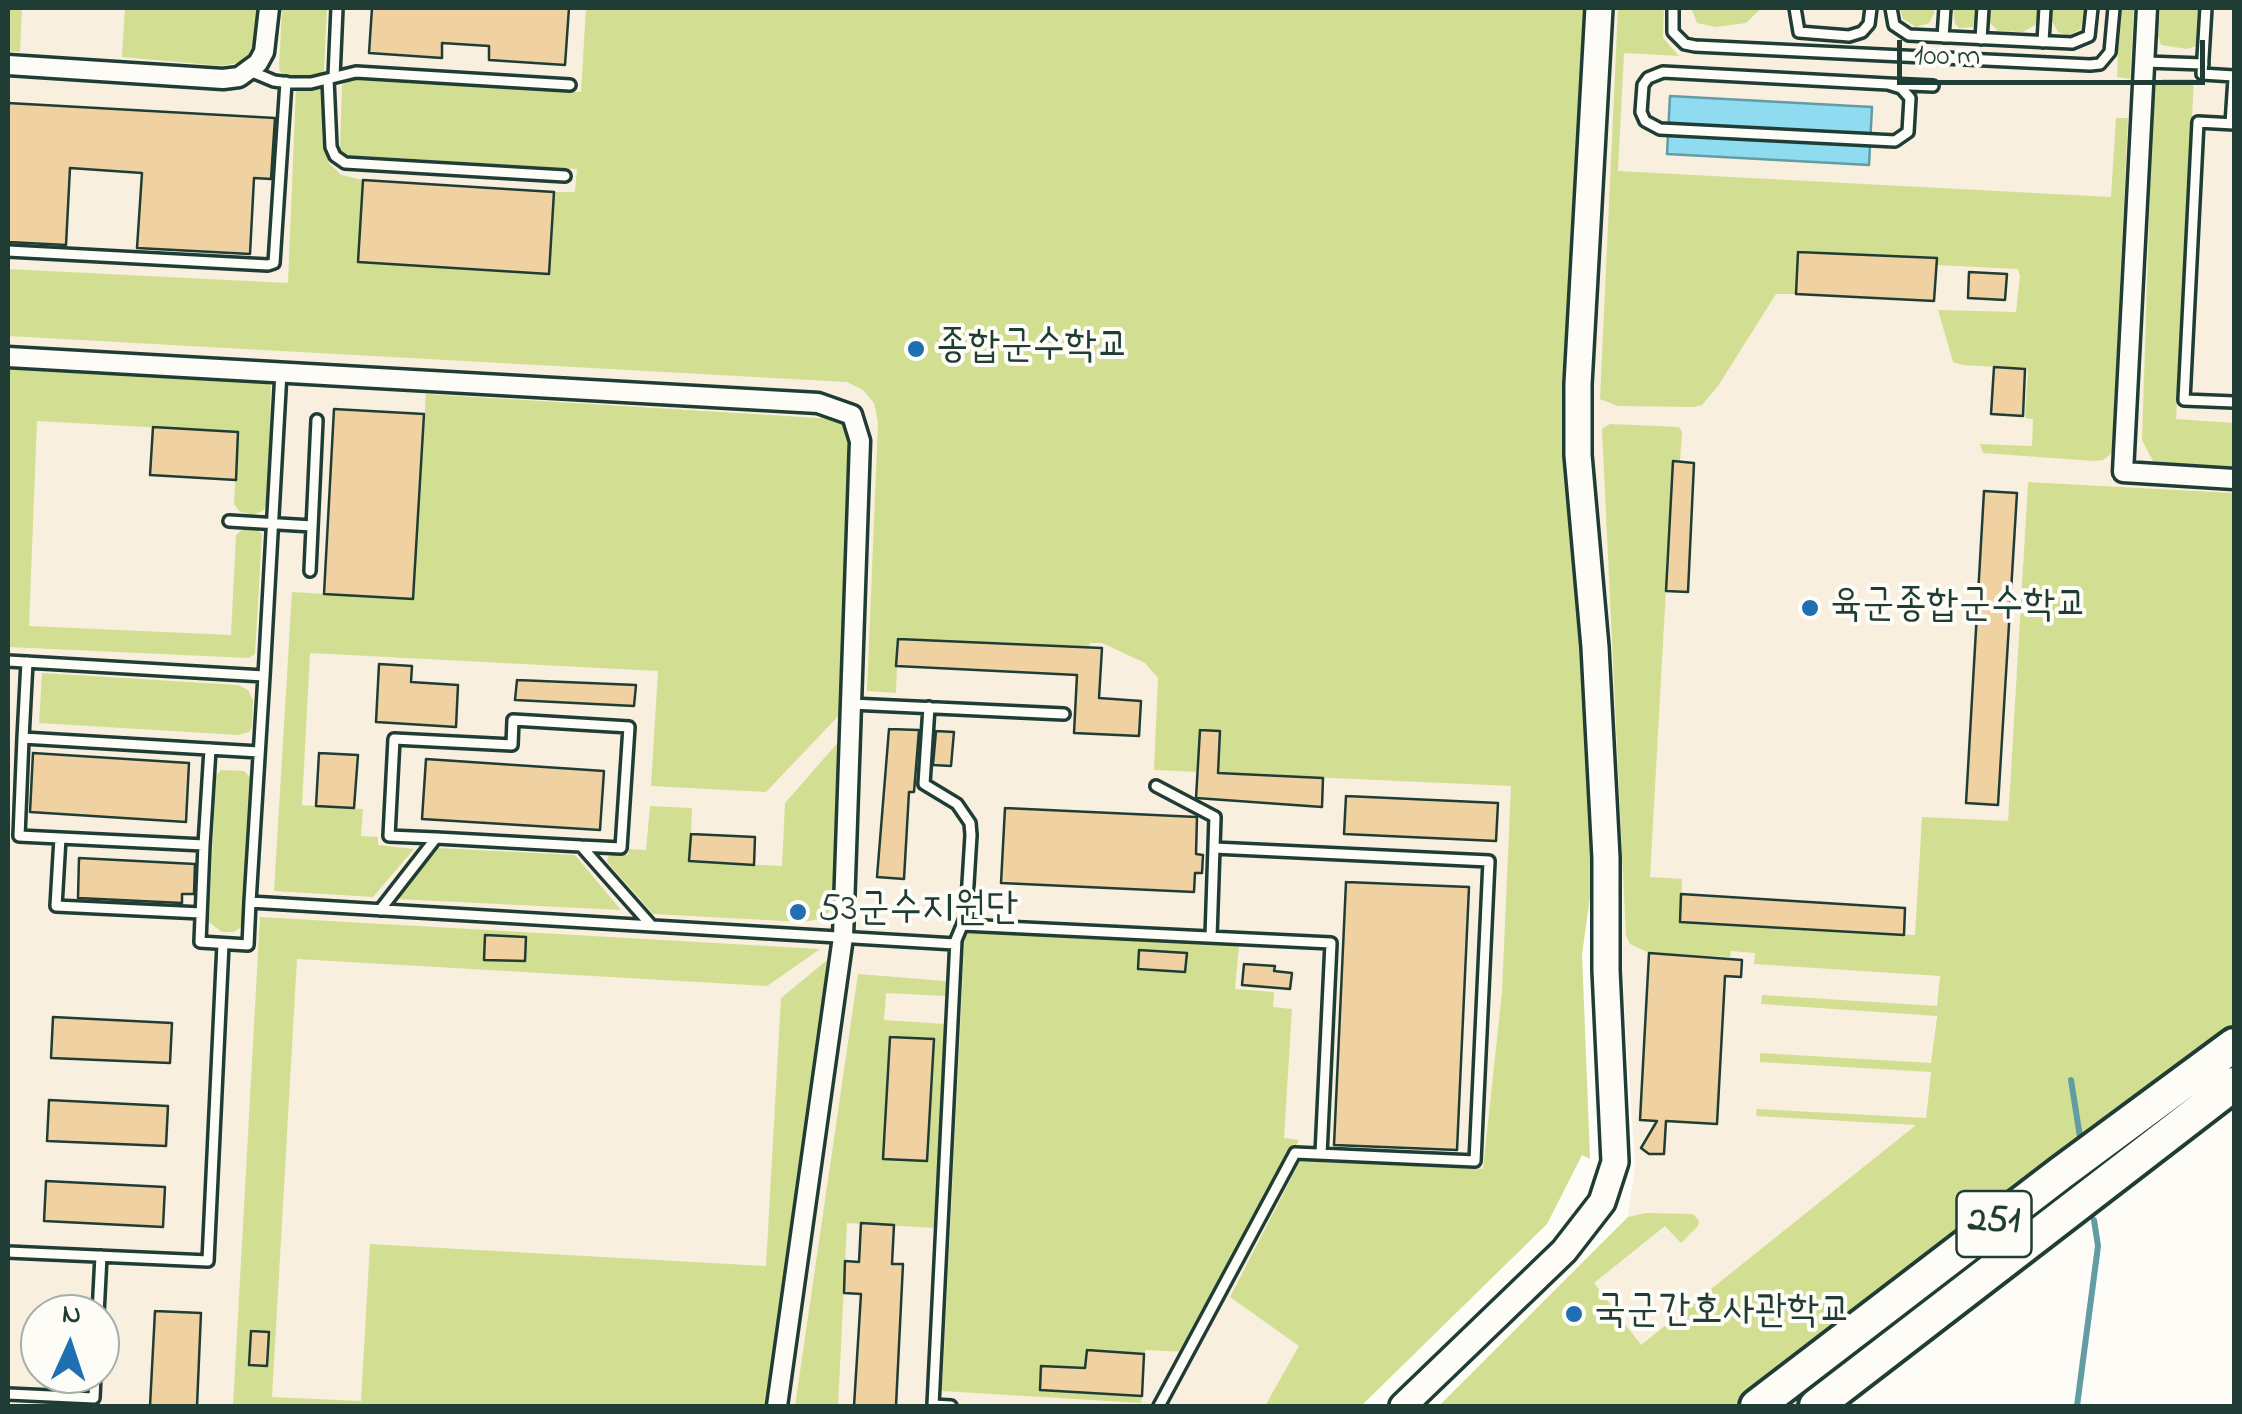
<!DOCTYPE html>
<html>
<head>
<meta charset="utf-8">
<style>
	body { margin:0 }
	#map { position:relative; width:2242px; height:1414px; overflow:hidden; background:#fdfcf7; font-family:"Indie Flower",sans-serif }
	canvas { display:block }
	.frame { position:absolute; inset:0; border:10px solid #1f3d34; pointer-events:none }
	.north { position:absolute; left:20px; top:1294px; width:100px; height:100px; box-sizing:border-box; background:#fdfcf7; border:2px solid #a4b0a9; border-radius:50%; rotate:3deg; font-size:28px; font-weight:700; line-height:40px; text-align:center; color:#1f3d34 }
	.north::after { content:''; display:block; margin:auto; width:35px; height:45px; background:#1f6fb2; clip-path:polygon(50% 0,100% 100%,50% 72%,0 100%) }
	.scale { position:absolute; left:1897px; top:40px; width:308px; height:45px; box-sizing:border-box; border:5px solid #1f3d34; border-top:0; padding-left:12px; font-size:30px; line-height:35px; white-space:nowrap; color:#1f3d34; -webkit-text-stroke:8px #fdfcf7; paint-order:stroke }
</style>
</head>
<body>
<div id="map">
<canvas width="2242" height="1414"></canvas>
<div class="frame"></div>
<div class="north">N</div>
<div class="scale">100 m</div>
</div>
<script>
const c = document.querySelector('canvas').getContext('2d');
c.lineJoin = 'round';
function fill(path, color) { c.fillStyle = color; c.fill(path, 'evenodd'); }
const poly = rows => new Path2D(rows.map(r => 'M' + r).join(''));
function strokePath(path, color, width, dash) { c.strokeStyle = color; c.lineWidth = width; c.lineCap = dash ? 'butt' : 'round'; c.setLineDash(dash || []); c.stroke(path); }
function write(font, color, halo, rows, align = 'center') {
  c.font = font + ' "Indie Flower","Poor Story",sans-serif'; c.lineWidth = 8; c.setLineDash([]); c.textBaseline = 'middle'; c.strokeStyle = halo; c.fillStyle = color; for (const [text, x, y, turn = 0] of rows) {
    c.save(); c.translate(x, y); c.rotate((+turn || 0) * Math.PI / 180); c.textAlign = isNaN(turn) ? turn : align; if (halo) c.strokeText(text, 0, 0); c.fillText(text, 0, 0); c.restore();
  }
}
const built = poly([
	[8,8,1589,8,1578,572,1594,869,1582,954,1590,1159,1582,1155,1547,1224,1361,1406,8,1406],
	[40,1314,100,1314,100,1374,40,1374],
	[1610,8,2234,8,2234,493,2028,482,2002,925,1942,957,1926,1118,1642,1345,1439,1406,1628,1217,1635,1166,1589,458]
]);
const green = poly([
	[8,8,22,8,20,52,8,51],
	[125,8,258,8,257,36,247,57,237,63,221,66,122,57],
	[282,8,327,8,324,70,319,76,310,79,283,75,279,69],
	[586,8,1589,8,1578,572,1594,869,1582,954,1590,1159,1582,1155,1547,1224,1361,1406,1265,1406,1299,1346,1230,1297,1300,1161,1483,1169,1502,992,1511,786,1154,770,1158,678,1145,663,1102,643,1090,643,1089,647,898,639,896,693,867,691,878,422,874,403,863,390,847,382,8,336,8,269,288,283,296,88,324,89,322,139,329,163,341,175,363,180,358,262,548,274,554,192,575,192,577,169,346,155,340,150,342,85,351,79,581,92],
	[1618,8,1664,8,1663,38,1679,56,1624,53,1618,171,2111,197,2116,118,2128,118,2112,453,2103,460,2094,461,1983,453,1980,444,2032,446,2033,419,2025,418,2028,369,1963,365,1953,362,1938,310,2016,312,2020,276,2018,269,1936,265,1936,258,1798,252,1796,294,1776,294,1718,386,1702,405,1693,407,1618,406,1600,399],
	[1691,8,1761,8,1746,23,1716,27,1697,23],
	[1900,8,1934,8,1934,14,1929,23,1916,27,1903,19],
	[1953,8,1977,8,1973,27,1959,28,1955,24],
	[1988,8,2037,8,2037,18,2035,25,2023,32,1998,31,1990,23],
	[2052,8,2084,8,2081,29,2068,36,2058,32,2052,21],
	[2120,8,2134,8,2130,79,2117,77],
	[2160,8,2198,8,2196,46,2187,49,2161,45,2158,36],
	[2163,79,2194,79,2176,419,2234,423,2234,472,2163,468,2153,461,2142,440,2153,93,2156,83],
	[8,364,258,376,271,386,268,500,263,511,252,515,239,511,234,504,238,432,37,421,29,626,231,635,236,535,242,530,256,529,262,534,255,654,249,658,8,647],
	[426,394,835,419,845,424,851,443,845,709,766,792,651,786,658,671,310,653,302,805,363,809,361,836,378,837,378,845,414,849,373,897,274,891,292,592,413,599],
	[1610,424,1679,427,1682,432,1680,461,1673,462,1650,877,1682,879,1681,922,1915,935,1922,817,2008,821,2028,482,2234,493,2234,1030,1739,1406,1439,1406,1628,1217,1646,1213,1693,1214,1699,1221,1698,1226,1681,1243,1665,1226,1594,1283,1641,1345,1916,1125,1756,1116,1757,1109,1926,1118,1931,1072,1760,1062,1760,1053,1931,1063,1937,1016,1761,1004,1762,995,1937,1006,1940,976,1754,964,1755,953,1731,951,1730,957,1649,953,1630,944,1626,936,1602,429],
	[42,673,238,685,248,690,253,700,252,727,249,732,239,735,39,723],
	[841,739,835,902,829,912,819,919,803,922,653,914,607,862,608,857,612,854,628,855,629,849,646,850,650,806,692,808,690,861,782,866,785,803],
	[221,770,244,771,251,778,242,927,233,932,222,932,209,922,216,776],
	[438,848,575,855,621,910,397,899],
	[260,917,820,949,767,986,297,959,272,1397,361,1401,370,1244,766,1266,781,998,831,957,835,966,765,1406,233,1406],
	[965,931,1239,945,1235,989,1274,992,1273,1007,1292,1009,1284,1138,1299,1140,1187,1352,1145,1350,1141,1403,942,1391],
	[858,974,946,981,946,996,886,993,884,1020,945,1024,937,1228,847,1223,838,1406,795,1406]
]);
const water = poly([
	[1670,96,1872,107,1869,165,1667,154,1670,96]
]);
const stream = poly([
	[2071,1080,2080,1137],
	[2077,1406,2098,1246,2094,1220]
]);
const building = poly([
	[372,8,569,8,565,65,489,60,489,46,442,43,442,58,369,53,372,8],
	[8,103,275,118,271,179,254,178,250,254,137,248,142,173,70,168,66,245,8,242,8,103],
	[363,180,554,192,549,274,358,262,363,180],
	[1798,252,1937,258,1934,301,1796,294,1798,252],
	[1969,272,2007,274,2005,300,1968,298,1969,272],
	[1994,367,2025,369,2023,416,1991,414,1994,367],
	[334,409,424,414,413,599,324,594,334,409],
	[153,427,238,432,236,480,150,475,153,427],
	[1673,461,1694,463,1688,592,1666,591,1673,461],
	[1984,491,2017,493,1998,805,1966,803,1984,491],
	[898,639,1102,648,1099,698,1141,701,1139,736,1074,733,1077,675,896,666,898,639],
	[379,664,412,666,411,682,458,685,456,727,376,722,379,664],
	[517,680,636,685,634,706,515,700,517,680],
	[889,729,919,730,914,792,909,792,904,879,877,877,889,729],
	[1200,730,1220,731,1218,773,1323,778,1322,807,1196,798,1200,730],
	[936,731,954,732,951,766,933,765,936,731],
	[33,753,189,763,186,822,30,812,33,753],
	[319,753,358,755,354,808,316,806,319,753],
	[426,759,604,771,600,830,422,819,426,759],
	[1346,796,1498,803,1496,841,1344,834,1346,796],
	[1005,808,1197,817,1196,854,1203,855,1202,873,1195,873,1194,892,1001,883,1005,808],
	[691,834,755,837,754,865,689,861,691,834],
	[79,858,195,864,194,894,182,894,182,903,78,898,79,858],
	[1346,882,1469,887,1457,1150,1334,1145,1346,882],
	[1681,894,1905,908,1904,935,1680,922,1681,894],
	[485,935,526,937,525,961,484,960,485,935],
	[1139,950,1187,953,1185,972,1138,969,1139,950],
	[1649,953,1742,960,1741,977,1725,976,1717,1124,1666,1121,1664,1154,1649,1154,1641,1148,1657,1121,1640,1120,1649,953],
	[1244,964,1275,966,1274,971,1292,973,1290,989,1242,985,1244,964],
	[53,1017,172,1023,170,1063,51,1058,53,1017],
	[890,1037,934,1039,927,1161,883,1159,890,1037],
	[49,1100,168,1106,166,1146,47,1141,49,1100],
	[46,1181,165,1187,163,1227,44,1221,46,1181],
	[861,1223,894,1225,892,1264,903,1264,896,1406,854,1406,861,1294,844,1293,845,1261,859,1262,861,1223],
	[155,1311,201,1313,197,1406,150,1406,155,1311],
	[251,1331,269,1332,267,1366,249,1365,251,1331],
	[1087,1350,1144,1354,1142,1396,1040,1390,1041,1366,1085,1368,1087,1350]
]);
const lane = poly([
	[1673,8,1673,32,1685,44,1695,46,2090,65,2100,64,2110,52,2114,8],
	[1795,8,1799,32,1849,36,1862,32,1869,24,1871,8],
	[1891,8,1894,25,1909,35,2072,43,2089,36,2092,8],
	[2206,8,2202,74,2234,76],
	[1943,37,1945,8],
	[1981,39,1983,8],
	[2043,42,2045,8],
	[2146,62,2203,64],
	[250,71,274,81,290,83,311,83,356,72,570,85],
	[334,77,337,8],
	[328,79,331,147,335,156,345,163,565,176],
	[1888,84,1901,88,1910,98,1908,132,1895,141,1660,129,1645,121,1641,112,1643,85,1648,78,1663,72,1888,84,1933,86],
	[2231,124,2234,78],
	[2234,124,2198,122,2184,400,2234,402],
	[8,251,268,265,274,263,286,82],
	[229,521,312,526],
	[310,571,317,420],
	[8,661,264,676,281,372],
	[27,662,23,738,259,752],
	[264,676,250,902,955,944],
	[851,704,1064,714],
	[929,707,924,784,957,804,970,823,971,835,966,916,956,940,933,1405,951,1406],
	[23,738,19,836,204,845,200,942,248,945,250,902],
	[1156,786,1215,817,1211,937],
	[60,838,56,906,201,913],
	[436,838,389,836,394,739,512,745,513,720,629,727,621,848,581,846],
	[204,845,210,749],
	[380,910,436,838,581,846,651,925],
	[963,925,1331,943,1321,1154],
	[8,1252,208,1261,223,944],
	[98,1314,101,1256],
	[8,1394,94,1398,95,1374],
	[1159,1406,1295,1153,1475,1161,1489,861,1214,848]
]);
const street = poly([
	[2147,8,2123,472,2234,479],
	[8,65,223,79,239,77,258,63,264,52,269,8],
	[8,357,818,403,852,415,860,441,843,937,777,1406]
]);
const secondary = poly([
	[1403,1406,1564,1251,1602,1202,1615,1162,1606,970,1606,858,1595,647,1578,455,1578,384,1599,8]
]);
const highway = poly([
	[1757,1406,2061,1173,2234,1045],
	[1816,1406,2234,1084]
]);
const markers = [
	[916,349,10,"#1f6fb2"],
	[1810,608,10,"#1f6fb2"],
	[798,912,10,"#1f6fb2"],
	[1574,1314,10,"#1f6fb2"]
];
const shields = [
	[1994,1224,75]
];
const shieldNames = [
	["251",1994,1224]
];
const poiNames = [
	["종합군수학교",936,349],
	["육군종합군수학교",1830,608],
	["53군수지원단",818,912],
	["국군간호사관학교",1594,1314]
];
fill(built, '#f9efde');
fill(green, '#d2df92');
fill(water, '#8fdbef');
strokePath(water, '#629ca4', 2.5);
strokePath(stream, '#629ca4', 6);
fill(building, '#f0d1a2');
strokePath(building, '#1f3d34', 2.5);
strokePath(lane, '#1f3d34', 16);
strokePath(street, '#1f3d34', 25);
strokePath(secondary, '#1f3d34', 32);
strokePath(highway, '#1f3d34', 40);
strokePath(lane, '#fdfcf7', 9);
strokePath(street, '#fdfcf7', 18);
strokePath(secondary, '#fdfcf7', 25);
strokePath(highway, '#fdfcf7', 32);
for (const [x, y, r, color] of markers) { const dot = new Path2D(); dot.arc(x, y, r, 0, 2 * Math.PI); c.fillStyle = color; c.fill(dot); strokePath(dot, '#fdfcf7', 4); }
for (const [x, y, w] of shields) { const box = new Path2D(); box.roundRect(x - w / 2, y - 33, w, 66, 8); c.fillStyle = '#fdfcf7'; c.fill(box); strokePath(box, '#1f3d34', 2.5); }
write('bold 38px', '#1f3d34', null, shieldNames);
write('40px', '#1f3d34', '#fdfcf7', poiNames, 'left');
</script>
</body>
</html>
